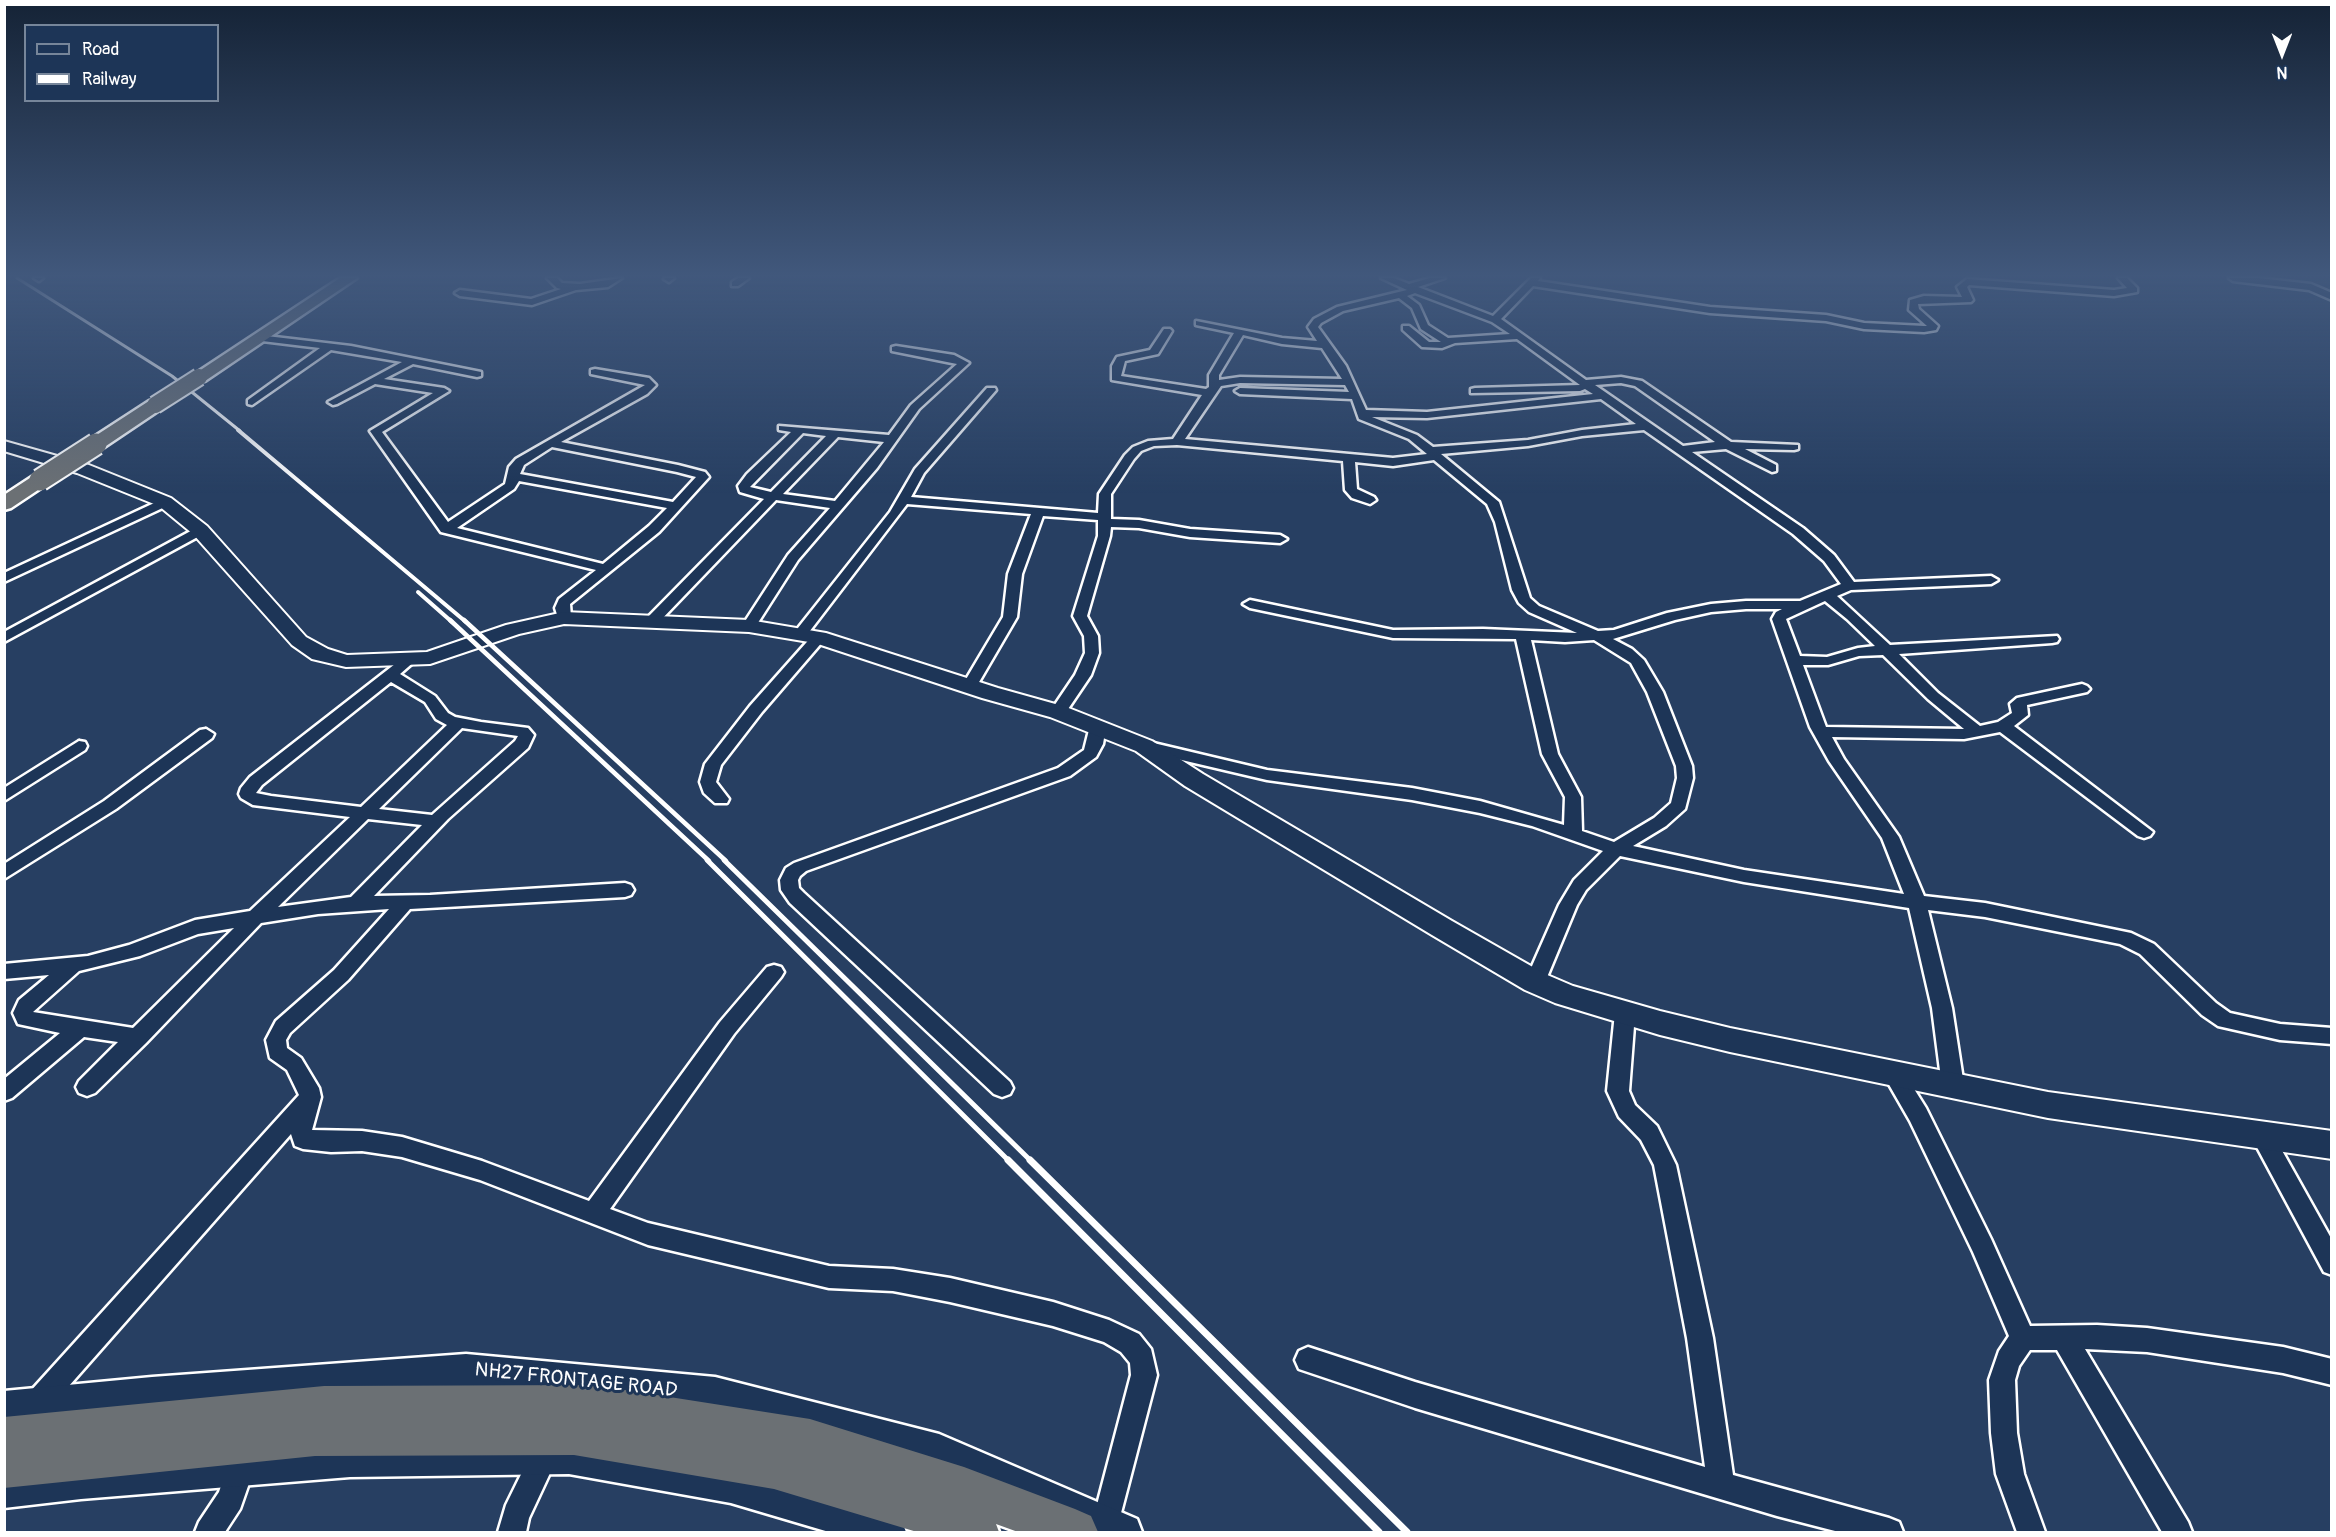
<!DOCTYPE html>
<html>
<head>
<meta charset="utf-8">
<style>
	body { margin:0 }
	#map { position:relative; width:2336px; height:1537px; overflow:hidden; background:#273f62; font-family:Pangolin,sans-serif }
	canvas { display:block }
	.frame { position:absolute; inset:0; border:6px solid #fff; pointer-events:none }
	.legend { position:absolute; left:24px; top:24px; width:195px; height:78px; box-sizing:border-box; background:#1d3557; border:2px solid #77869a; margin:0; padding:8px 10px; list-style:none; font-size:18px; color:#fff }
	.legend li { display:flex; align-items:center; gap:12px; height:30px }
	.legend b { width:30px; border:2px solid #77869a }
	.north { position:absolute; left:2252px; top:24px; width:60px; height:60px; -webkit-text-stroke:4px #1d3557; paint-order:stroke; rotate:180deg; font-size:16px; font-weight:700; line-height:24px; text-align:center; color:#fff }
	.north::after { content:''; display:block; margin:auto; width:21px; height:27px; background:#fff; clip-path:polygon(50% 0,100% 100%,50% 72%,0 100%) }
</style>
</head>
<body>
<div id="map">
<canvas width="2336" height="1537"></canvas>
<div class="frame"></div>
<ul class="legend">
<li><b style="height:8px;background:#1d3557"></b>Road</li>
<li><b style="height:8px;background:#fff"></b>Railway</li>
</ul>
<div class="north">N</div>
</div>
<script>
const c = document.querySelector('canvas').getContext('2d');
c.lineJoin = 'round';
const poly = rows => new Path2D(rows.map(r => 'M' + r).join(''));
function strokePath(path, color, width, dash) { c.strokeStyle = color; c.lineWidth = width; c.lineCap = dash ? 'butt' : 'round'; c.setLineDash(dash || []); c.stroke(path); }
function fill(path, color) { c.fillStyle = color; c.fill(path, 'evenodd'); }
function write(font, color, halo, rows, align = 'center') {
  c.font = font + ' Pangolin,sans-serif'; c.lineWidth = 6; c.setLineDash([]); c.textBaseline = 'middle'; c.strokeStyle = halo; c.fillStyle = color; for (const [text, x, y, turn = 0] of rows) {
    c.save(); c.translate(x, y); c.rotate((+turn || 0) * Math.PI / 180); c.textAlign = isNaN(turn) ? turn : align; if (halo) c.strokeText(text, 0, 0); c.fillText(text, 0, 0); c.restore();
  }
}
const minor = poly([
	[34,278,43,278,39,281,34,278],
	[547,278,557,278,562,283,580,284,622,278,608,287,576,290,532,305,460,296,455,293,460,290,531,299,561,289,557,288,547,278],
	[674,278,669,282,664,279,665,278,674,278],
	[738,278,749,278,738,286,732,286,732,282,738,278],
	[1381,278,1394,278,1409,284,1430,278,1445,278,1418,287,1493,316,1531,278,1540,278,1538,281,1710,307,1826,315,1864,323,1924,326,1927,326,1909,310,1910,300,1924,296,1962,297,1957,287,1967,279,2114,290,2127,288,2118,278,2127,278,2137,288,2137,292,2114,296,1969,285,1967,287,1973,300,1971,302,1918,304,1919,309,1938,326,1936,330,1924,332,1864,329,1826,321,1710,313,1533,286,1501,319,1586,380,1621,377,1642,381,1731,442,1798,445,1798,449,1794,450,1745,449,1776,465,1776,471,1772,472,1726,449,1692,452,1803,528,1834,555,1854,582,1991,576,1998,580,1991,584,1851,590,1837,596,1890,645,2057,636,2059,639,2057,642,2052,643,1899,654,1938,693,1980,726,1998,722,2012,713,2010,704,2017,698,2082,684,2087,686,2090,689,2087,692,2027,705,2028,715,2014,726,2153,832,2150,836,2144,838,2138,836,2000,732,1964,739,1832,737,1844,759,1899,837,1924,896,1985,903,2131,933,2154,944,2216,1003,2230,1013,2280,1024,2332,1028,2332,1044,2280,1040,2218,1026,2202,1015,2140,954,2120,944,1985,917,1928,910,1952,1008,1964,1086,1961,1092,1953,1095,1945,1092,1942,1086,1932,1008,1909,908,1744,882,1620,856,1586,890,1577,905,1545,982,1542,987,1535,990,1528,987,1525,982,1559,905,1574,880,1603,851,1532,826,1480,813,1412,800,1267,780,1139,750,1137,746,1139,742,1145,741,1267,770,1412,788,1480,801,1564,825,1565,797,1542,754,1516,639,1393,638,1250,608,1243,604,1250,600,1393,630,1483,629,1577,633,1529,612,1519,603,1512,590,1495,522,1487,504,1434,460,1393,466,1355,462,1357,489,1374,497,1376,500,1370,504,1352,498,1345,490,1343,461,1177,445,1154,446,1141,451,1134,459,1111,494,1111,519,1139,520,1190,529,1280,535,1287,539,1280,543,1190,537,1139,528,1111,527,1110,536,1087,616,1098,636,1099,653,1091,675,1064,715,1052,715,1050,712,1075,675,1085,653,1084,636,1073,616,1098,536,1098,520,1043,516,1022,574,1017,617,975,689,970,691,962,686,1003,617,1008,574,1031,514,907,504,806,636,801,637,794,633,890,512,915,469,987,388,995,388,996,390,924,473,911,497,1098,513,1099,494,1125,455,1133,447,1148,441,1173,439,1202,395,1112,380,1112,366,1117,357,1150,350,1164,329,1170,329,1172,331,1158,354,1125,361,1121,376,1206,389,1209,387,1209,375,1234,333,1196,325,1196,321,1282,338,1317,341,1308,327,1314,319,1337,307,1407,290,1381,278],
	[1415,293,1492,322,1510,334,1448,338,1428,325,1419,305,1407,296,1415,293],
	[1399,298,1412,308,1421,329,1441,342,1429,342,1409,326,1403,326,1403,330,1422,347,1442,348,1455,343,1517,339,1580,385,1475,388,1471,389,1471,393,1580,391,1585,389,1593,394,1427,412,1366,410,1346,366,1318,327,1321,323,1343,311,1399,298],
	[1243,335,1282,344,1322,348,1342,379,1240,377,1219,380,1219,375,1243,335],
	[1240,383,1345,385,1349,392,1240,388,1235,391,1240,394,1352,399,1359,419,1409,439,1427,454,1393,458,1185,439,1221,386,1240,383],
	[1621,383,1635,386,1715,442,1683,446,1595,385,1621,383],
	[1601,399,1636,424,1582,430,1528,440,1433,447,1417,435,1372,417,1427,418,1601,399],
	[1644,430,1793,534,1824,561,1841,584,1800,601,1746,601,1711,604,1667,613,1614,630,1598,631,1539,606,1530,598,1499,502,1441,454,1528,446,1582,436,1644,430],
	[1825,601,1847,619,1875,646,1858,648,1827,657,1800,656,1786,619,1825,601],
	[1746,609,1782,609,1776,612,1772,619,1810,727,1829,761,1882,838,1904,894,1744,870,1633,846,1666,826,1685,809,1693,778,1692,766,1663,692,1644,660,1632,649,1613,639,1675,620,1711,612,1746,609],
	[1531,640,1565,642,1594,640,1631,663,1647,692,1676,766,1677,778,1671,803,1654,818,1614,842,1582,831,1581,797,1558,754,1531,640],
	[1883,655,1928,699,1964,729,1826,727,1803,665,1828,665,1859,656,1883,655],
	[2229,278,2258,278,2311,284,2332,293,2332,300,2309,290,2233,281,2229,278],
	[258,335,351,346,481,372,481,376,477,377,413,364,384,379,444,388,449,391,382,432,448,522,505,484,509,467,516,459,645,385,591,374,591,370,595,369,649,378,656,385,647,394,561,442,678,465,705,472,709,477,659,532,570,604,571,618,569,621,559,621,555,608,559,599,596,570,441,532,370,431,433,393,375,384,337,404,333,405,328,402,402,362,331,350,252,405,248,404,248,400,320,348,254,340,254,336,258,335],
	[552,447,677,472,696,477,673,502,520,474,524,465,552,447],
	[519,481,667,508,649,526,603,564,457,528,514,489,519,481],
	[896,346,954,355,969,363,919,409,877,468,798,560,754,629,749,630,742,626,788,555,830,508,776,500,658,623,648,623,646,620,648,617,764,499,740,492,738,486,747,474,791,432,779,430,779,426,889,435,911,405,957,364,892,351,892,347,896,346],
	[803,433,826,436,771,492,750,487,803,433],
	[838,437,884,442,835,501,783,494,838,437],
	[165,498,169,499,171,502,169,505,4,582,4,573,165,498],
	[200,526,206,530,205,533,4,642,4,632,200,526],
	[819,633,824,634,826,637,824,640,762,712,721,765,716,782,729,799,727,803,715,803,704,793,700,782,705,764,750,706,814,634,819,633],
	[409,656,416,660,400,674,435,696,448,713,455,717,481,722,528,728,534,735,528,748,448,819,374,896,430,895,625,883,631,885,634,890,631,895,625,897,410,909,348,980,290,1033,286,1040,287,1048,301,1058,319,1088,321,1097,312,1130,362,1131,402,1137,482,1161,589,1201,720,1022,767,967,774,965,781,967,784,972,781,977,734,1034,610,1209,648,1223,829,1266,893,1269,950,1278,1053,1302,1109,1320,1139,1334,1151,1349,1157,1375,1116,1532,1096,1532,1092,1524,1131,1375,1130,1363,1121,1352,1104,1342,1053,1326,950,1302,893,1291,829,1288,648,1245,480,1180,402,1157,362,1151,331,1152,303,1149,295,1146,291,1134,46,1412,37,1416,28,1412,24,1403,28,1394,299,1095,287,1070,270,1058,266,1040,276,1021,334,970,389,909,318,914,261,923,146,1043,95,1093,87,1096,79,1093,76,1087,79,1081,118,1042,84,1037,12,1098,4,1101,4,1079,60,1033,18,1024,13,1013,19,1000,49,975,4,979,4,964,88,956,129,945,195,920,250,911,350,817,253,805,241,798,239,794,241,788,250,777,404,657,409,656],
	[391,682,425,702,436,719,447,725,361,807,271,796,256,793,262,785,391,682],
	[462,728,518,736,515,741,432,815,379,809,462,728],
	[368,819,422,825,351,897,278,907,368,819],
	[234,928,133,1028,33,1012,79,971,140,956,198,934,234,928],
	[1098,721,1106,726,1103,744,1096,757,1070,776,806,871,800,876,798,880,799,888,804,893,1010,1082,1013,1088,1010,1094,1002,1097,994,1094,790,903,781,890,780,880,786,868,794,863,1058,768,1084,750,1090,726,1098,721],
	[206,729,214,734,212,738,116,809,4,879,4,864,104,801,200,730,206,729],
	[79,741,85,742,87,746,85,750,4,801,4,788,79,741],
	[1625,1005,1632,1007,1635,1013,1629,1091,1635,1105,1657,1126,1676,1165,1713,1338,1733,1475,1889,1518,1899,1522,1903,1532,1839,1532,1777,1516,1415,1408,1299,1369,1295,1360,1299,1351,1308,1347,1415,1382,1705,1467,1687,1338,1654,1165,1641,1140,1619,1117,1607,1091,1615,1013,1618,1007,1625,1005],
	[1894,1065,1901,1068,1926,1108,1991,1239,2030,1326,2097,1325,2147,1328,2283,1347,2332,1359,2332,1385,2283,1373,2147,1352,2085,1349,2188,1522,2192,1532,2162,1532,2057,1350,2030,1350,2019,1366,2015,1380,2017,1433,2024,1474,2045,1532,2017,1532,1996,1474,1991,1433,1989,1380,1999,1351,2009,1336,1973,1252,1910,1121,1883,1074,1887,1068,1894,1065],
	[2262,1127,2270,1129,2332,1240,2332,1275,2324,1272,2251,1136,2254,1129,2262,1127],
	[544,1445,554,1448,557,1458,529,1518,526,1532,498,1532,506,1505,534,1448,544,1445],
	[241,1452,251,1456,255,1466,240,1509,225,1532,195,1532,199,1522,219,1492,231,1456,241,1452]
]);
const tertiary = poly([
	[466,1354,715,1377,939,1434,1137,1519,1142,1532,1084,1532,937,1468,715,1411,466,1386,152,1411,4,1425,4,1391,152,1377,466,1354],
	[569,1440,731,1469,888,1514,901,1519,906,1532,829,1532,731,1503,569,1474,350,1477,81,1499,4,1508,4,1473,81,1465,350,1443,569,1440]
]);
const secondary = poly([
	[4,441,89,465,171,498,207,526,306,637,328,649,347,655,427,652,506,625,564,612,749,620,826,633,998,688,1066,707,1152,741,1203,774,1452,921,1545,974,1573,986,1660,1011,1730,1028,2048,1092,2332,1131,2332,1159,2048,1118,1730,1052,1660,1035,1555,1003,1525,990,1432,935,1185,786,1136,751,1050,717,982,698,815,643,749,632,564,624,519,634,430,664,346,667,312,659,292,645,193,534,159,506,77,473,4,451,4,441]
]);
const trunk = poly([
	[340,278,357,278,205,381,193,381,190,377,340,278],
	[155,400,161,401,164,405,161,409,103,448,89,448,87,444,89,440,149,401,155,400],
	[40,474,47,476,50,480,47,484,11,508,4,510,4,495,33,476,40,474],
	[593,1385,810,1419,964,1467,1075,1509,1091,1516,1098,1532,1018,1532,996,1524,999,1532,917,1532,774,1489,574,1455,315,1456,4,1488,4,1417,324,1386,593,1385]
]);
const railFar4 = poly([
	[17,278,172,376,240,431]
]);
const railFar3 = poly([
	[238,430,466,622],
	[418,592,452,622]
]);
const railFar2 = poly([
	[450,620,709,861],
	[464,620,726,861]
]);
const railFar1 = poly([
	[707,860,1009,1161],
	[724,860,1031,1161]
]);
const rail = poly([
	[1008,1160,1379,1532],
	[1030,1160,1407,1532]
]);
const trunkBridgeFar1 = poly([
	[155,405,199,377]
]);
const trunkBridge = poly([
	[40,480,96,444]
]);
const nearStreetnames = [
	["NH27 FRONTAGE ROAD",576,1381,6]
];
strokePath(minor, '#fff', 5);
strokePath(tertiary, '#fff', 5);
strokePath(secondary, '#fff', 4);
strokePath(trunk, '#fff', 5);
fill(minor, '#1d3557');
fill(tertiary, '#1d3557');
fill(secondary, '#1d3557');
fill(trunk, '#6b7074');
strokePath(railFar4, '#fff', 3);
strokePath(railFar3, '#fff', 4);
strokePath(railFar2, '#fff', 4.5);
strokePath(railFar1, '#fff', 5);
strokePath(rail, '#fff', 7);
strokePath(trunkBridgeFar1, '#fff', 20, []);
strokePath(trunkBridge, '#fff', 25, []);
strokePath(trunkBridgeFar1, '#6b7074', 16);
strokePath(trunkBridge, '#6b7074', 21);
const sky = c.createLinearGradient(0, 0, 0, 493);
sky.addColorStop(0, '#152336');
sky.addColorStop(0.56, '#41587c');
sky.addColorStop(1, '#41587c00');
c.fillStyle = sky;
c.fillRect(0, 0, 2336, 493);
write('20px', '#fff', '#1d3557', nearStreetnames);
</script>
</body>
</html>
